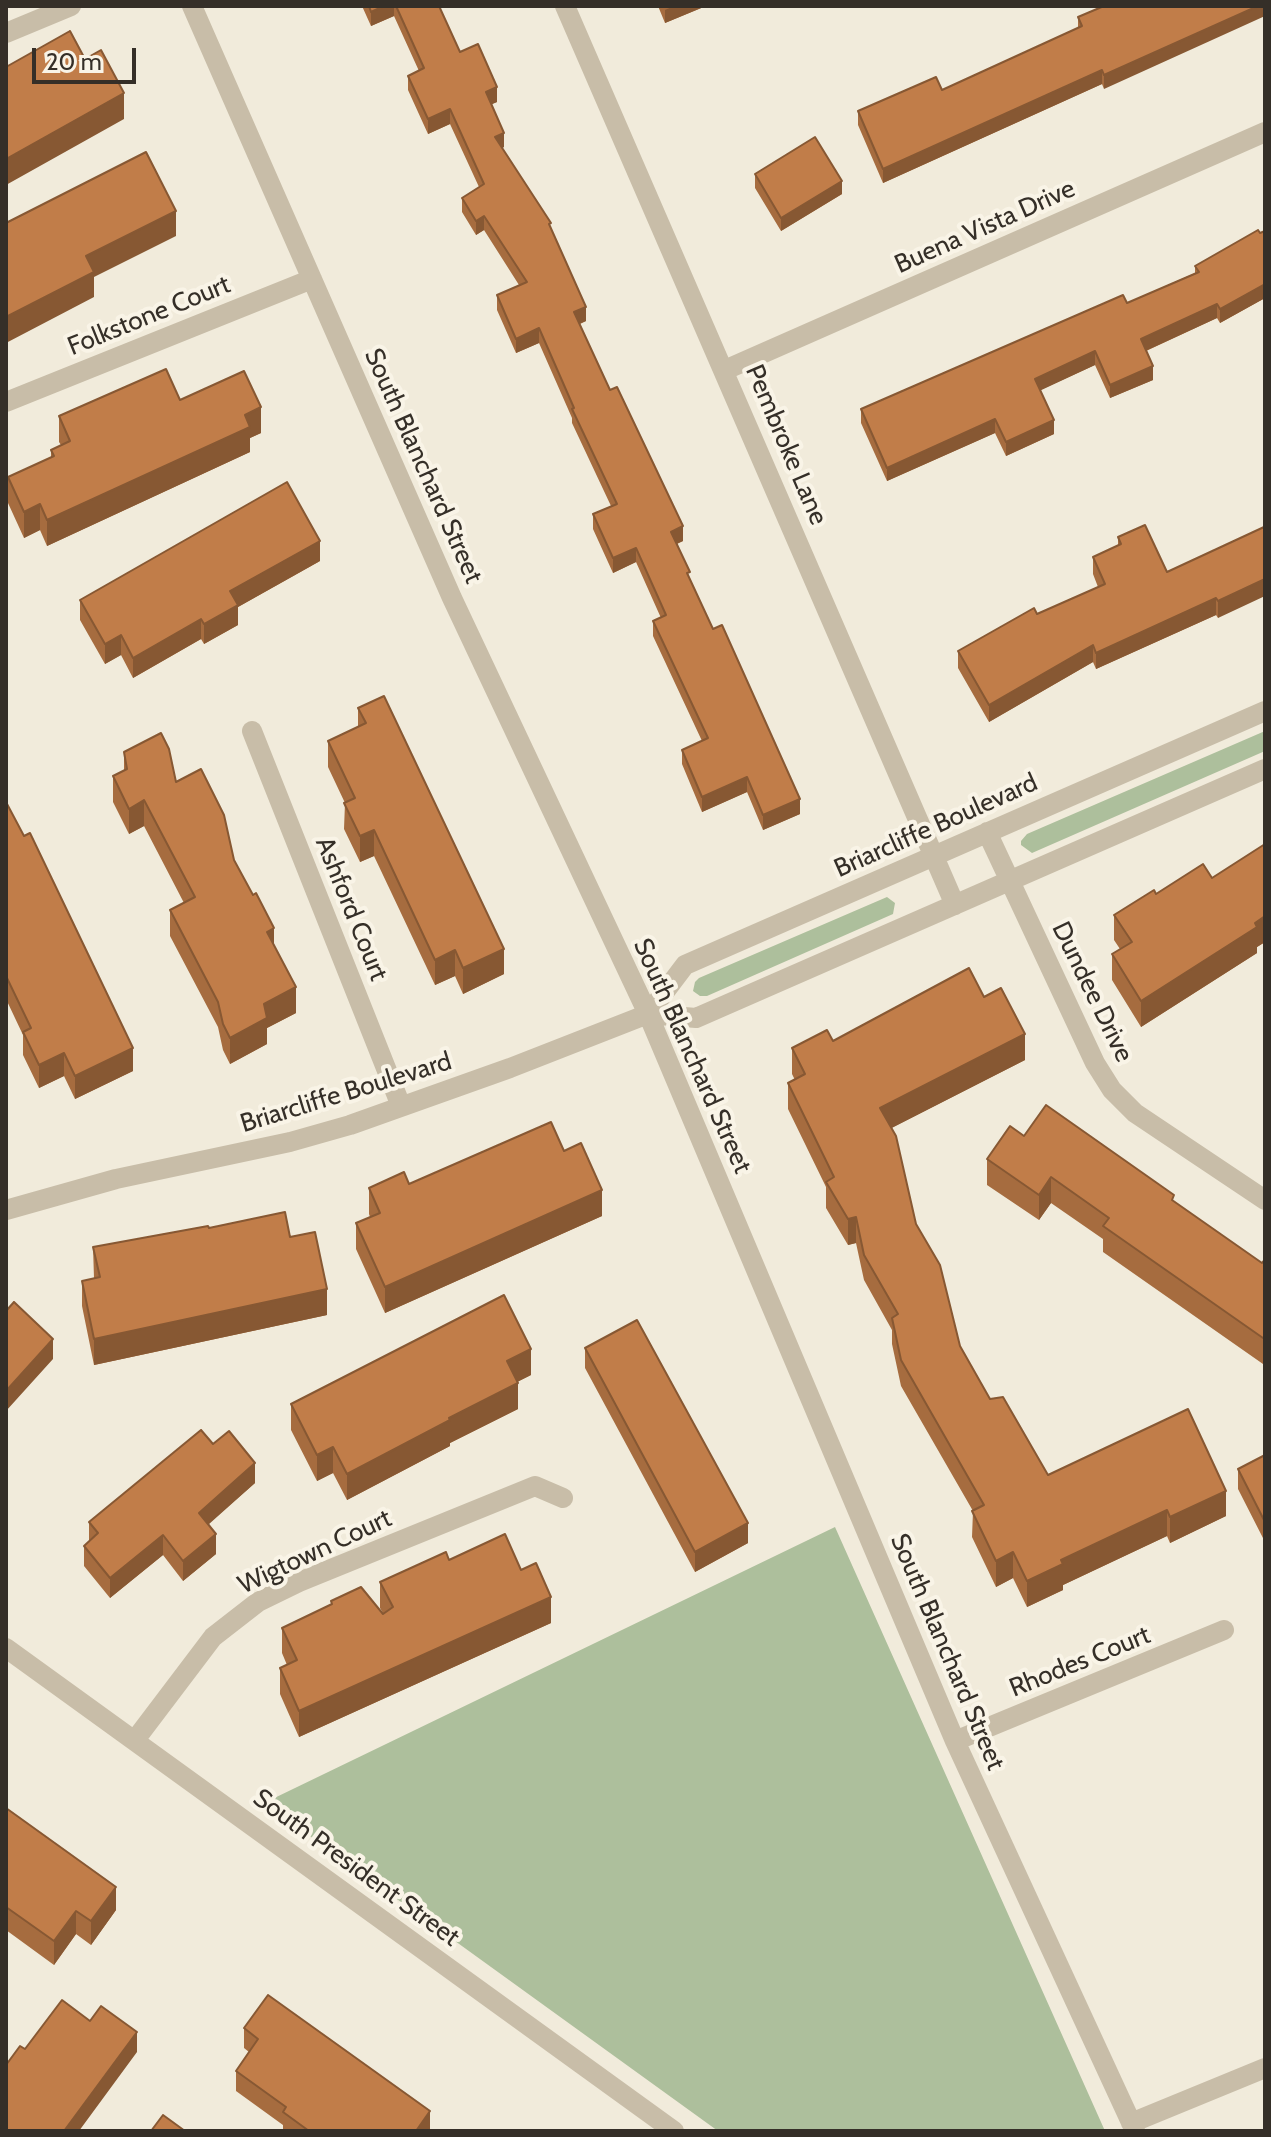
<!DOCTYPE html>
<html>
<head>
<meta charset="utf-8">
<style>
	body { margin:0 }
	#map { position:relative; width:1271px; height:2137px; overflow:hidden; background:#f1ebdb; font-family:Cabin,sans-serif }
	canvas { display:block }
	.frame { position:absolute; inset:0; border:8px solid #352f28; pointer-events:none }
	.scale { position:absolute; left:32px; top:48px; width:104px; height:36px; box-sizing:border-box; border:4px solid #352f28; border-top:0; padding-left:10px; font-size:24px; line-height:28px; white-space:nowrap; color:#352f28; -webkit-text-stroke:6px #f9f4e7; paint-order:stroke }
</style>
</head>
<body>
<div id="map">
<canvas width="1271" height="2137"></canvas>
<div class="frame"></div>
<div class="scale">20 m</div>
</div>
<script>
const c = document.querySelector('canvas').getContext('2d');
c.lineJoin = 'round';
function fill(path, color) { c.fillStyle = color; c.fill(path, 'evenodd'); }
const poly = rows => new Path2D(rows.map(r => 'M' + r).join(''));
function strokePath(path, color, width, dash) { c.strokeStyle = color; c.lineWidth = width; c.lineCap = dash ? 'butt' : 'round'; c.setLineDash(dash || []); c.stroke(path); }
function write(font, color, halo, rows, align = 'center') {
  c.font = font + ' Cabin,sans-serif'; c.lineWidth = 8; c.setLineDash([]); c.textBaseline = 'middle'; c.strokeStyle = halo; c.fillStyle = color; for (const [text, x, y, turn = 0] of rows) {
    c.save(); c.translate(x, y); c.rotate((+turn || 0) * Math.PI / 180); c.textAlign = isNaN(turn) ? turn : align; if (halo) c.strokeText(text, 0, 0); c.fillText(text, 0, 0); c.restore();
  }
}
const green = poly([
	[1265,731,1265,751,1032,853,1021,845,1021,841,1027,834],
	[887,897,895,903,893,914,707,996,700,996,693,991,695,982,699,978],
	[835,1527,1105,2131,718,2131,264,1803]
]);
const minor = poly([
	[192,6,452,598,648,1014,955,1741,1135,2131],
	[565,6,955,905],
	[6,33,71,6],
	[725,370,1265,132],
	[6,402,312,279],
	[252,731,401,1106],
	[987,832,1095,1063,1112,1090,1135,1113,1265,1200],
	[648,1014,685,965,1265,711],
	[6,1210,116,1179,290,1142,350,1125,510,1068,648,1014,696,1018,1265,769],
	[6,1648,674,2131],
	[135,1740,213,1637,258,1602,299,1582,535,1486,563,1498],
	[955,1741,1224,1630],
	[1131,2123,1265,2068]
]);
const wall = poly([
	[362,6,439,6,460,52,497,102,491,104,504,147,502,148,551,229,586,321,580,324,610,390,683,541,677,544,690,579,800,814,763,830,747,792,702,812,682,764,682,750,702,741,653,636,653,621,661,618,636,562,613,573,593,529,593,514,611,506,572,423,572,418,539,343,516,353,497,310,497,295,519,285,484,230,476,235,462,212,462,198,479,187,450,124,428,134,408,90,408,76,419,71,394,16,371,26],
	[658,6,706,6,665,23],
	[1104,6,1104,89,1102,84,883,183,858,125,858,111,942,90,1078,28,1078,17],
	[755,174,842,194,781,231,755,188],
	[1265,231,1265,298,1220,323,1217,318,1146,351,1153,380,1110,398,1095,365,1040,390,1054,434,1006,456,995,433,887,481,861,423,861,409,1127,303,1195,273,1195,266],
	[180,400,261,433,250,438,250,452,47,546,40,530,24,538,8,503,8,477,51,458,51,450,61,445,59,442,59,416],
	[1264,527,1218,618,1216,615,1096,669,1093,662,989,722,958,668,958,651,1098,587,1093,574,1093,557,1118,546,1118,537,1167,572],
	[320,561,238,607,238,625,204,644,201,639,133,678,121,655,105,664,80,620,80,600],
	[358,708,504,974,463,994,455,976,435,985,374,856,360,862,344,829,345,803,328,767,328,741,358,727],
	[124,752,176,782,234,860,274,946,296,1013,267,1028,267,1044,230,1064,223,1050,218,1027,170,936,170,910,184,903,144,826,129,834,113,802,113,776,124,771],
	[6,802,133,1071,75,1099,64,1076,39,1088,23,1055,23,1035,6,999],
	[1265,844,1265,942,1257,947,1257,953,1141,1027,1112,980,1112,954,1120,949,1114,940,1114,915,1156,894,1212,878],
	[984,997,1025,1060,891,1128,916,1224,960,1346,990,1399,1048,1475,1226,1516,1170,1543,1167,1536,1063,1585,1063,1590,1027,1607,1013,1578,996,1587,972,1537,973,1511,901,1386,892,1344,892,1330,864,1280,856,1243,848,1245,826,1208,826,1187,788,1109,788,1083,795,1080,792,1074,792,1048,833,1041],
	[1024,1136,1174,1202,1262,1263,1265,1259,1265,1362,1263,1364,1103,1252,1103,1239,1051,1203,1039,1220,987,1185,987,1159],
	[409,1184,602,1216,385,1313,356,1249,356,1223,370,1217,369,1214,369,1188],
	[290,1237,327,1315,94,1365,82,1306,82,1281,94,1278,93,1247],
	[585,1348,748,1543,695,1572,585,1368],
	[531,1375,517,1382,518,1409,450,1443,450,1446,347,1500,333,1473,317,1481,291,1430,291,1404],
	[213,1444,255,1483,208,1524,216,1554,183,1581,163,1555,110,1598,84,1566,84,1546,89,1542,89,1522],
	[1265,1455,1265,1542,1238,1489,1238,1469],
	[449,1560,521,1570,551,1623,299,1737,280,1694,280,1668,287,1665,282,1653,282,1628,331,1605,331,1601,383,1613,380,1608,380,1582],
	[6,1808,116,1910,91,1945,76,1934,54,1965,6,1930],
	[244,2028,430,2131,283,2131,283,2125,236,2091,236,2071,249,2052,244,2048]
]);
const shadedWall = poly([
	[384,6,394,6,394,16,371,26,371,12],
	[674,6,706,6,665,23,665,10],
	[1258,6,1265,6,1265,16,1104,89,1104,75],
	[1102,70,1102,84,883,183,883,169],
	[497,87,497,102,486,107,486,92],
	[124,93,124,119,6,185,6,159],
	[450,109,450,124,428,134,428,119],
	[504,133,504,147,495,151,495,137],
	[842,181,842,194,781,231,781,218],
	[176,211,176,236,94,277,94,297,6,343,6,317,86,256],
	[484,216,484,230,476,235,476,221],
	[1265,284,1265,298,1220,323,1220,309],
	[1217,304,1217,318,1141,353,1141,339],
	[586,307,586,321,574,326,574,312],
	[539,328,539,343,516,353,516,339],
	[1095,351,1095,365,1035,393,1035,379],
	[1153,366,1153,380,1110,398,1110,385],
	[261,407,261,433,250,438,250,452,47,546,47,520],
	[995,419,995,433,887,481,887,468],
	[1054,420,1054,434,1006,456,1006,442],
	[40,504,40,530,24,538,24,512],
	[683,526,683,541,671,546,671,532],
	[320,541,320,561,238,607,238,625,204,644,204,624,230,591],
	[636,548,636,562,613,573,613,558],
	[1265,579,1265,596,1218,618,1218,601],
	[1216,598,1216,615,1096,669,1096,653],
	[201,619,201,639,133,678,133,658],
	[121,635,121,655,105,664,105,644],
	[1093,645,1093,662,989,722,989,705],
	[747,777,747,792,702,812,702,797],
	[800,799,800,814,763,830,763,815],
	[144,800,144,826,129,834,129,809],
	[374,830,374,856,360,862,360,836],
	[1265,916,1265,942,1257,947,1257,953,1141,1027,1141,1001],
	[274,928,274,954,267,932],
	[504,949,504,974,463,994,463,968],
	[455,950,455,976,435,985,435,960],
	[296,987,296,1013,267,1028,267,1044,230,1064,230,1038,264,1004],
	[1025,1034,1025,1060,880,1134,880,1108],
	[133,1048,133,1071,75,1099,75,1076],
	[64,1053,64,1076,39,1088,39,1065],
	[1051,1177,1051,1203,1039,1220,1039,1195],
	[602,1190,602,1216,385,1313,385,1287],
	[856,1217,856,1243,848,1245,848,1219],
	[327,1289,327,1315,94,1365,94,1339],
	[1265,1336,1265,1362,1263,1364,1263,1338],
	[53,1339,53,1359,6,1411,6,1391],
	[531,1349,531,1375,507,1387,507,1361],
	[518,1383,518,1409,450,1443,450,1446,347,1500,347,1474,449,1418],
	[333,1447,333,1473,317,1481,317,1455],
	[255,1463,255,1483,199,1533,199,1513],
	[1226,1491,1226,1516,1170,1543,1170,1517],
	[1167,1510,1167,1536,1063,1585,1063,1590,1027,1607,1027,1581,1061,1560],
	[748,1523,748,1543,695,1572,695,1552],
	[216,1534,216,1554,183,1581,183,1561],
	[163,1535,163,1555,110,1598,110,1578],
	[1013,1552,1013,1578,996,1587,996,1561],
	[551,1597,551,1623,299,1737,299,1711],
	[116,1887,116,1910,91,1945,91,1921],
	[76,1911,76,1934,54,1965,54,1941],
	[137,2032,137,2052,79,2131,64,2131],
	[430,2111,430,2131,416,2131]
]);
const building = poly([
	[369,6,384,6,371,12,369,6],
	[396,6,439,6,460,52,478,44,497,87,486,92,504,133,495,137,551,223,549,224,586,307,574,312,610,390,617,387,683,526,671,532,690,572,687,573,713,629,722,625,800,799,763,815,747,777,702,797,682,750,708,738,653,621,666,615,636,548,613,558,593,514,617,504,572,409,574,408,539,328,516,339,497,295,527,282,484,216,476,221,462,198,484,184,450,109,428,119,408,76,424,68,396,6],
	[1104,6,1258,6,1104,75,1102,70,883,169,858,111,936,77,942,90,1082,26,1078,17,1104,6],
	[70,31,85,59,101,50,124,93,6,159,6,67,70,31],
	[815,137,842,181,781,218,755,174,815,137],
	[146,152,176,211,86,256,94,272,6,317,6,223,146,152],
	[1258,230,1260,233,1265,231,1265,284,1220,309,1217,304,1141,339,1153,366,1110,385,1095,351,1035,379,1054,420,1006,442,995,419,887,468,861,409,1123,295,1127,303,1199,272,1195,266,1258,230],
	[166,369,180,400,244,371,261,407,245,415,250,427,47,520,40,504,24,512,8,477,54,456,51,450,70,441,59,416,166,369],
	[287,482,320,541,230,591,238,605,204,624,201,619,133,658,121,635,105,644,80,600,287,482],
	[1145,525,1167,572,1264,527,1265,530,1265,579,1218,601,1216,598,1096,653,1093,645,989,705,958,651,1034,608,1037,614,1105,584,1093,557,1121,544,1118,537,1145,525],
	[384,696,504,949,463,968,455,950,435,960,374,830,360,836,344,803,355,798,328,741,366,723,358,708,384,696],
	[161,733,169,749,176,782,201,769,224,815,234,860,253,895,256,893,274,928,267,932,296,987,264,1004,267,1018,230,1038,223,1024,218,1002,170,910,195,897,144,800,129,809,113,776,127,769,124,752,161,733],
	[6,802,24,836,30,833,133,1048,75,1076,64,1053,39,1065,23,1032,31,1028,6,976,6,802],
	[1265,844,1265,916,1255,923,1257,927,1141,1001,1112,954,1132,942,1114,915,1154,890,1156,894,1203,864,1212,878,1265,844],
	[969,968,984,997,1001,988,1025,1034,880,1108,896,1136,916,1224,940,1265,960,1346,990,1399,1003,1397,1048,1475,1188,1409,1226,1491,1170,1517,1167,1510,1061,1560,1063,1564,1027,1581,1013,1552,996,1561,972,1511,984,1505,901,1360,892,1318,898,1314,864,1255,856,1217,848,1219,826,1182,834,1177,788,1083,805,1074,792,1048,827,1030,833,1041,969,968],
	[1046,1105,1174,1195,1172,1200,1262,1263,1265,1259,1265,1336,1263,1338,1103,1226,1109,1218,1051,1177,1039,1195,987,1159,1010,1126,1024,1136,1046,1105],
	[551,1122,564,1151,581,1143,602,1190,385,1287,356,1223,380,1213,369,1188,404,1172,409,1184,551,1122],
	[285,1212,290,1237,315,1232,327,1289,94,1339,82,1281,100,1277,93,1247,208,1226,209,1228,285,1212],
	[504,1295,531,1349,507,1361,518,1383,449,1418,450,1420,347,1474,333,1447,317,1455,291,1404,504,1295],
	[14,1302,53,1339,6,1391,6,1311,14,1302],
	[637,1320,748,1523,695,1552,585,1348,637,1320],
	[201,1430,213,1444,229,1431,255,1463,199,1513,216,1534,183,1561,163,1535,110,1578,84,1546,98,1533,89,1522,201,1430],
	[1265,1455,1265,1522,1238,1469,1265,1455],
	[505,1534,521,1570,536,1563,551,1597,299,1711,280,1668,297,1660,282,1628,332,1604,331,1601,361,1587,383,1614,393,1607,380,1582,446,1552,449,1560,505,1534],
	[6,1808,116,1887,91,1921,76,1911,54,1941,6,1907,6,1808],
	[268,1995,430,2111,416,2131,320,2131,318,2130,317,2131,309,2131,283,2112,286,2107,236,2071,258,2039,244,2028,268,1995],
	[62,2000,90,2021,101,2006,137,2032,64,2131,6,2131,6,2065,20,2046,25,2049,62,2000],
	[163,2115,185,2131,151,2131,163,2115]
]);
const streetNames = [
	["Buena Vista Drive",985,227,-24],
	["Folkstone Court",149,316,-22],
	["Pembroke Lane",786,445,67],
	["South Blanchard Street",423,466,66],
	["Briarcliffe Boulevard",936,826,-24],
	["Ashford Court",351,909,68],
	["Dundee Drive",1092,992,64],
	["South Blanchard Street",692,1056,66],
	["Briarcliffe Boulevard",346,1093,-17],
	["Wigtown Court",315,1552,-25],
	["South Blanchard Street",947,1652,67],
	["Rhodes Court",1080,1662,-22],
	["South President Street",356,1868,36]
];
fill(green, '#adbf9c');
strokePath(minor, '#c8bda8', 20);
fill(wall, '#a66c3f');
fill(shadedWall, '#875833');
fill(building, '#c17d49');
strokePath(building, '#875833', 2);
write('26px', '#352f28', '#f9f4e7', streetNames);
</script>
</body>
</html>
